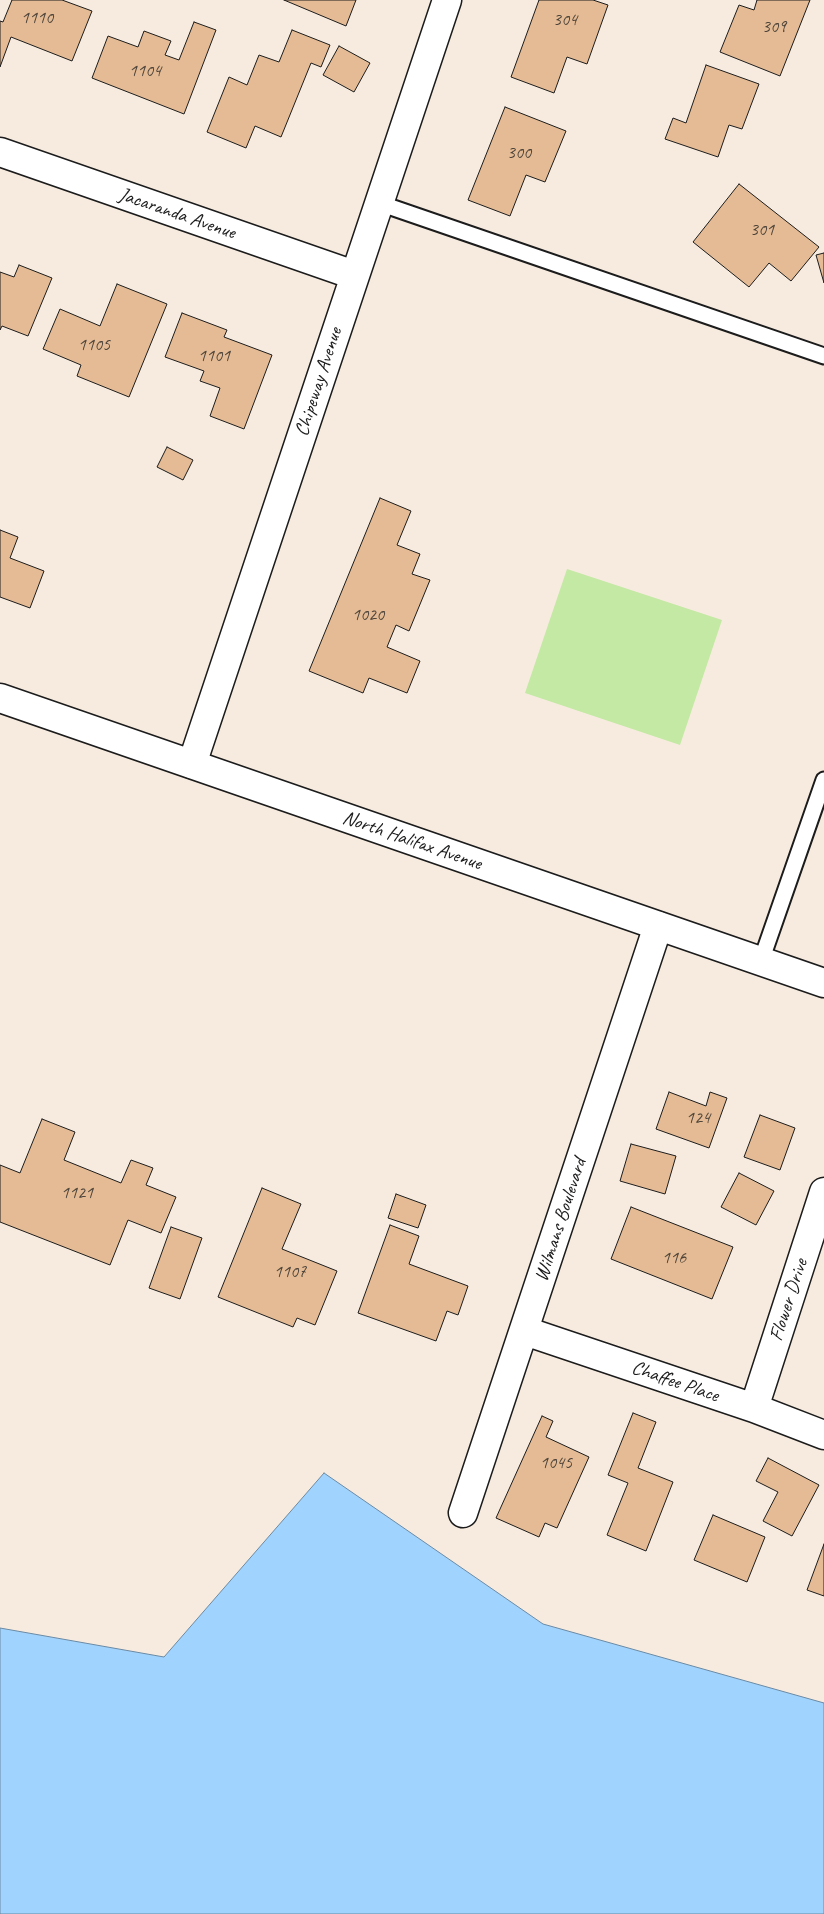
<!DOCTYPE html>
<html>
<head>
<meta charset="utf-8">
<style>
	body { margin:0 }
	canvas { display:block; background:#f7ebdf }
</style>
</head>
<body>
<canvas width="824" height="1914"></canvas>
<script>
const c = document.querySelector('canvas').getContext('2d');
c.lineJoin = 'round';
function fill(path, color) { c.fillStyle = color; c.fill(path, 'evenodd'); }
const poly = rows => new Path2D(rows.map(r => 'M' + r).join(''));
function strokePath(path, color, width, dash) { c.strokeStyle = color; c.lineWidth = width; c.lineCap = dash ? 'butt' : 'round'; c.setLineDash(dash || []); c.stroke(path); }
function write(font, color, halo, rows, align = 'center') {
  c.font = font + ' Caveat,sans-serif'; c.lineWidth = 5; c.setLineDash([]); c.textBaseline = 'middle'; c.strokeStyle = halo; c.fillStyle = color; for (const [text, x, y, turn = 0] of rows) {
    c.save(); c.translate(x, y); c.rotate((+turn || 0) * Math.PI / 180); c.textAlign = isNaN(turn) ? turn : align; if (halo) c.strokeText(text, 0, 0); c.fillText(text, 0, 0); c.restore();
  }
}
const green = poly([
	[567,569,722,620,680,745,525,693]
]);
const water = poly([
	[324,1473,543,1624,824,1703,824,1914,0,1914,0,1628,164,1657,324,1473]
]);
const building = poly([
	[12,0,62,0,92,11,72,61,11,37,0,67,0,21,3,22,12,0],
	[284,0,356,0,346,26,284,0],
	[539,0,593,0,608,5,587,64,567,57,554,93,511,77,539,0],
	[757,0,810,0,780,76,720,52,739,5,754,10,757,0],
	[194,22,216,30,184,114,92,78,108,36,138,47,144,31,171,41,165,55,179,60,194,22],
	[292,30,330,45,321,67,311,63,281,137,255,126,246,148,207,132,229,77,247,85,259,55,279,62,292,30],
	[339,46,370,63,354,92,323,75,339,46],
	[706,65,759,84,742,129,729,125,718,157,665,139,673,118,686,123,706,65],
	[505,107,566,131,545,182,526,175,510,216,468,200,505,107],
	[739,184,819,247,791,281,769,263,749,287,693,242,739,184],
	[824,253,824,283,816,255,824,253],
	[19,265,52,278,28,336,2,326,0,330,0,272,14,277,19,265],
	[117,284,167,304,129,397,77,376,81,365,43,349,60,309,100,326,117,284],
	[182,313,227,330,224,337,272,355,244,429,210,416,220,388,200,381,204,371,165,357,182,313],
	[167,447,193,460,183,480,157,467,167,447],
	[380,498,411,511,397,545,420,554,412,574,430,580,409,631,396,625,387,647,420,661,407,693,369,678,363,693,309,671,380,498],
	[0,530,18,537,10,558,44,571,30,608,0,597,0,530],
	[669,1092,706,1106,710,1092,727,1098,709,1148,656,1129,669,1092],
	[760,1115,795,1128,780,1170,744,1157,760,1115],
	[42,1119,75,1132,64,1160,121,1183,131,1160,153,1168,146,1185,176,1197,161,1233,128,1220,110,1265,0,1222,0,1165,20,1173,42,1119],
	[631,1144,676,1156,665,1194,620,1181,631,1144],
	[739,1173,774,1191,756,1225,721,1207,739,1173],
	[262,1188,301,1204,282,1249,337,1271,315,1325,297,1318,293,1327,218,1297,262,1188],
	[396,1194,426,1205,418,1228,388,1218,396,1194],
	[631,1207,733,1247,712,1299,611,1259,631,1207],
	[390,1225,419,1236,409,1264,468,1286,458,1315,447,1311,436,1341,358,1313,390,1225],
	[171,1227,202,1238,180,1299,149,1288,171,1227],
	[633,1413,656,1422,638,1468,673,1482,646,1551,607,1535,628,1483,608,1475,633,1413],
	[542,1416,553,1421,546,1437,589,1457,557,1528,545,1523,539,1537,496,1518,542,1416],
	[768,1458,819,1485,792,1536,763,1521,778,1492,756,1481,768,1458],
	[713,1515,765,1537,747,1582,694,1560,713,1515],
	[824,1544,824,1596,807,1590,824,1544]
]);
const service = poly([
	[379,203,824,356],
	[761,961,824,780]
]);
const minor = poly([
	[0,152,354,275],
	[192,764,447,0],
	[525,1331,754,1408,824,1435],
	[754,1408,824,1192],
	[463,1513,658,926]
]);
const tertiary = poly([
	[0,698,824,983]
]);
const numberNames = [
	["1110",37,18],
	["304",565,20],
	["309",774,27],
	["1104",145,71],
	["300",519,153],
	["301",762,230],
	["1105",94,345],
	["1101",214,356],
	["1020",368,615],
	["124",698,1118],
	["1121",77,1193],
	["116",674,1258],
	["1107",290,1272],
	["1045",556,1463]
];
const streetNames = [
	["Jacaranda Avenue",177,214,19],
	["Chipeway Avenue",319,382,-72],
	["North Halifax Avenue",412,841,19],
	["Wilmans Boulevard",561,1220,-72],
	["Flower Drive",789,1300,-72],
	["Chaffee Place",675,1382,19]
];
fill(green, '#c4e9a4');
fill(water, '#a0d3fe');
strokePath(water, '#6b8aa4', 1);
fill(building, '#e4bb94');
strokePath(building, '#1c1c1c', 1);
strokePath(service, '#1c1c1c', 19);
strokePath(minor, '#1c1c1c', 31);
strokePath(tertiary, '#1c1c1c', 31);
strokePath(service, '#fff', 15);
strokePath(minor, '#fff', 28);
strokePath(tertiary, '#fff', 28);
write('18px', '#4e443a', null, numberNames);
write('20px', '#1c1c1c', '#fff', streetNames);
</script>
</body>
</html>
